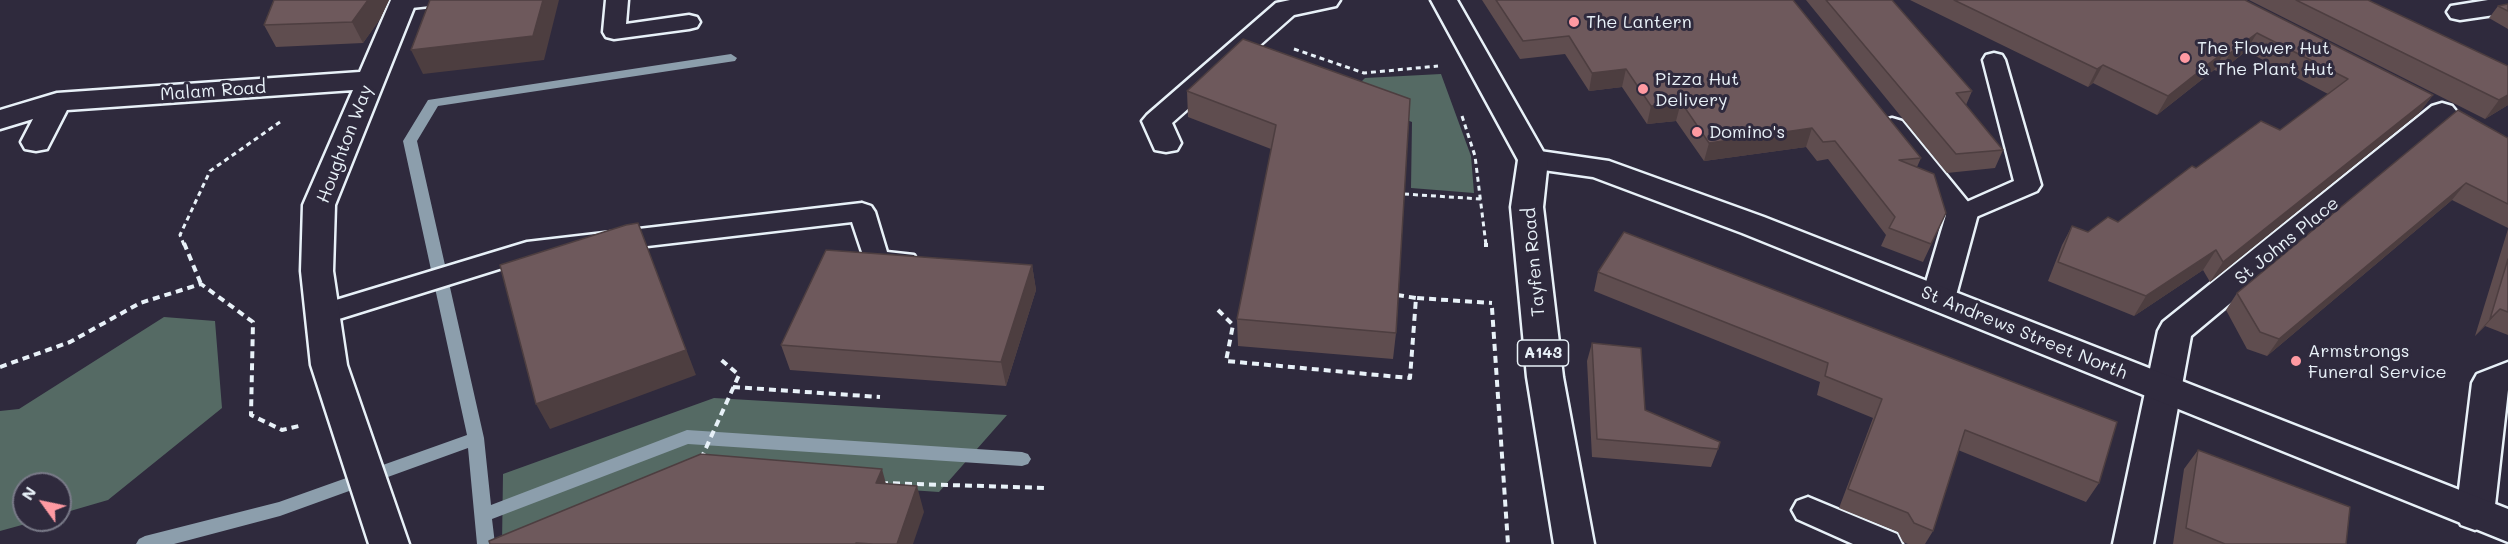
<!DOCTYPE html>
<html>
<head>
<meta charset="utf-8">
<style>
	body { margin:0 }
	#map { position:relative; width:2508px; height:544px; overflow:hidden; background:#2f2a3d; font-family:Mali,sans-serif }
	canvas { display:block }
	.north { position:absolute; left:12px; top:472px; width:60px; height:60px; box-sizing:border-box; background:#2f2a3d; border:2px solid #797a88; border-radius:50%; rotate:303deg; font-size:16px; font-weight:700; line-height:24px; text-align:center; color:#e8f1f8 }
	.north::after { content:''; display:block; margin:auto; width:21px; height:27px; background:#ff9aa2; clip-path:polygon(50% 0,100% 100%,50% 72%,0 100%) }
</style>
</head>
<body>
<div id="map">
<canvas width="2508" height="544"></canvas>
<div class="north">N</div>
</div>
<script>
const c = document.querySelector('canvas').getContext('2d');
c.lineJoin = 'round';
function fill(path, color) { c.fillStyle = color; c.fill(path, 'evenodd'); }
const poly = rows => new Path2D(rows.map(r => 'M' + r).join(''));
function strokePath(path, color, width, dash) { c.strokeStyle = color; c.lineWidth = width; c.lineCap = dash ? 'butt' : 'round'; c.setLineDash(dash || []); c.stroke(path); }
function write(font, color, halo, rows, align = 'center') {
  c.font = font + ' Mali,sans-serif'; c.lineWidth = 6; c.setLineDash([]); c.textBaseline = 'middle'; c.strokeStyle = halo; c.fillStyle = color; for (const [text, x, y, turn = 0] of rows) {
    c.save(); c.translate(x, y); c.rotate((+turn || 0) * Math.PI / 180); c.textAlign = isNaN(turn) ? turn : align; if (halo) c.strokeText(text, 0, 0); c.fillText(text, 0, 0); c.restore();
  }
}
const green = poly([
	[1441,74,1471,156,1474,193,1411,188,1412,122,1346,97,1365,78],
	[164,317,215,321,222,408,108,500,60,514,60,484,24,484,24,520,40,520,0,531,0,411,19,409],
	[714,398,1007,415,939,492,704,476,502,544,503,474]
]);
const stream = poly([
	[731,54,737,58,735,61,438,106,417,141,484,438,491,505,687,430,1022,452,1028,454,1031,459,1028,464,1022,466,688,444,492,519,495,544,477,544,468,448,280,516,174,544,136,544,139,539,145,536,279,502,467,435,403,141,428,100,731,54]
]);
const pathFar1 = poly([
	[1294,49,1364,73,1438,66],
	[1462,116,1475,156,1486,245],
	[1404,194,1481,199],
	[184,245,180,235,210,171,280,122]
]);
const path = poly([
	[184,243,201,284],
	[1486,243,1486,247],
	[1397,295,1416,298],
	[1492,308,1508,544],
	[1218,310,1233,325,1226,361,1410,378,1416,298,1492,303],
	[0,367,70,342,140,303,201,284,253,322,251,415,282,430,303,425],
	[733,387,880,397],
	[701,459,739,375,719,358],
	[881,483,1048,488]
]);
const service = poly([
	[393,0,441,0,438,5,430,6,402,9,394,8,391,3,393,0],
	[606,0,628,0,626,24,689,15,697,17,700,22,697,27,689,29,614,39,606,37,603,32,606,0],
	[1994,53,2002,55,2005,60,2041,185,2037,191,1962,223,1953,220,1949,214,1953,208,2014,181,1983,60,1986,55,1994,53],
	[862,203,871,206,875,212,887,252,914,255,918,262,914,269,905,271,867,267,852,222,528,260,323,324,313,321,309,314,313,307,527,242,862,203],
	[1808,497,1897,534,1902,544,1853,544,1797,519,1792,510,1797,501,1808,497]
]);
const minor = poly([
	[391,0,417,0,335,205,333,271,347,365,409,544,369,544,311,365,301,271,303,205,353,90,67,110,47,149,36,151,25,149,21,142,33,119,0,129,0,110,57,93,360,72,391,0],
	[1290,0,1340,0,1336,6,1294,15,1172,123,1181,143,1177,150,1166,152,1155,150,1142,121,1147,115,1276,3,1290,0],
	[2488,0,2508,0,2508,13,2460,20,2451,18,2447,12,2451,6,2488,0],
	[2442,103,2452,106,2457,112,2452,118,2191,336,2153,544,2113,544,2158,331,2163,322,2432,106,2442,103],
	[1892,118,1902,121,1978,214,1955,299,1950,307,1938,311,1926,307,1921,299,1946,215,1877,127,1882,121,1892,118],
	[2508,362,2508,390,2494,514,2489,525,2475,530,2461,525,2456,514,2472,383,2477,374,2508,362]
]);
const tertiary = poly([
	[1533,150,1609,161,1764,217,2508,509,2508,542,1742,233,1593,177,1522,167,1518,160,1522,153,1533,150]
]);
const primary = poly([
	[1431,0,1457,0,1548,160,1543,207,1563,377,1594,544,1554,544,1527,377,1511,207,1518,160,1431,0]
]);
const wall = poly([
	[274,0,389,0,380,19,363,43,276,47,264,25],
	[1482,0,1793,0,1921,158,1917,167,1946,213,1923,262,1881,246,1886,235,1828,159,1817,161,1806,147,1704,161,1676,121,1647,124,1622,87,1589,91,1565,54,1520,59],
	[1806,0,1892,0,1972,91,1966,105,2003,150,1995,168,1947,173],
	[1910,0,2245,0,2433,95,2419,113,2210,282,2203,270,2134,316,2048,281,2062,245,2072,226,2088,232,2118,222,2196,168,2280,130,2328,94,2246,51,2220,72,2214,70,2157,115,2093,83,2088,87],
	[2249,0,2368,0,2508,66,2508,105,2485,119],
	[2508,4,2508,29,2489,18,2498,6],
	[1243,39,1396,333,1393,359,1238,346,1237,319,1271,149,1188,117,1187,91],
	[2508,138,2508,228,2452,200,2267,356,2247,349,2226,310,2237,293],
	[2508,229,2508,335,2485,326,2475,336],
	[1624,232,2099,483,2086,502,1958,450,1933,531,1925,544,1908,544,1903,542,1898,532,1839,508,1873,418,1817,395,1820,382,1594,291,1598,272],
	[1032,265,1036,290,1006,386,790,370,781,345],
	[1592,343,1645,410,1718,449,1711,467,1592,457,1587,361],
	[2198,450,2346,544,2173,544,2184,469]
]);
const shadedWall = poly([
	[368,0,389,0,380,19,363,43,352,22],
	[543,0,559,0,544,60,423,74,411,50],
	[2257,33,2246,51,2220,72,2230,53],
	[2225,51,2214,70,2157,115,2168,96],
	[2103,65,2093,83,2088,87,2097,69],
	[1626,69,1622,87,1589,91,1592,73],
	[2433,95,2419,113,2210,282,2223,262],
	[2508,95,2508,105,2485,119,2499,100],
	[1681,102,1676,121,1647,124,1651,106],
	[1812,128,1806,147,1704,161,1709,143],
	[2466,183,2452,200,2267,356,2279,339],
	[638,223,696,375,550,429,536,404],
	[2216,250,2203,270,2134,316,2146,296],
	[1032,265,1036,290,1006,386,1001,362],
	[2500,309,2485,326,2475,336,2490,319],
	[882,469,889,495,876,483],
	[917,486,924,512,913,544,897,544]
]);
const building = poly([
	[274,0,368,0,352,22,264,25,274,0],
	[430,0,543,0,533,36,411,50,430,0],
	[1496,0,1793,0,1921,158,1899,160,1934,174,1946,213,1931,244,1889,228,1895,217,1835,141,1823,142,1812,128,1709,143,1681,102,1651,106,1626,69,1592,73,1569,36,1523,41,1496,0],
	[1826,0,1892,0,1972,91,1956,93,2003,150,1956,154,1826,0],
	[1954,0,2245,0,2433,95,2223,262,2216,250,2146,296,2058,262,2072,226,2088,232,2108,217,2118,222,2192,166,2196,168,2261,121,2280,130,2348,79,2257,33,2230,53,2225,51,2168,96,2103,65,2097,69,1954,0],
	[2296,0,2368,0,2508,66,2508,95,2499,100,2296,0],
	[2508,4,2508,11,2498,6,2508,4],
	[1243,39,1410,99,1396,333,1237,319,1276,125,1187,91,1243,39],
	[2458,110,2508,138,2508,204,2466,183,2279,339,2260,332,2237,293,2458,110],
	[638,223,686,350,536,404,500,265,626,225,638,223],
	[1624,232,2117,422,2099,483,1965,430,1933,531,1914,523,1908,513,1848,489,1882,399,1825,376,1828,363,1598,272,1624,232],
	[826,250,1032,265,1001,362,781,345,826,250],
	[2508,259,2508,312,2500,309,2490,319,2508,259],
	[1592,343,1641,348,1645,410,1720,442,1718,449,1597,439,1592,343],
	[2198,450,2350,507,2346,544,2225,544,2186,528,2198,450],
	[701,454,882,469,876,483,917,486,897,544,873,544,856,543,856,544,490,544,489,541,701,454]
]);
const markers = [
	[1574,22,6,"#ff9aa2"],
	[2185,58,6,"#ff9aa2"],
	[1643,89,6,"#ff9aa2"],
	[1697,132,6,"#ff9aa2"],
	[2296,361,6,"#ff9aa2"]
];
const shields = [
	[1543,353,51]
];
const shieldNames = [
	["A143",1543,353]
];
const poiNames = [
	["The Lantern",1586,22],
	["The Flower Hut",2197,48],
	["& The Plant Hut",2197,69],
	["Pizza Hut",1655,79],
	["Delivery",1655,100],
	["Domino's",1709,132],
	["Armstrongs",2308,351],
	["Funeral Service",2308,372]
];
const streetNames = [
	["Malam Road",213,91,-4],
	["Houghton Way",345,144,-69],
	["St Johns Place",2287,241,-39],
	["Tayfen Road",1534,262,-95],
	["St Andrews Street North",2024,333,22]
];
fill(green, '#556a64');
fill(stream, '#8c9eac');
strokePath(service, '#e8f1f8', 5);
strokePath(minor, '#e8f1f8', 5);
strokePath(tertiary, '#e8f1f8', 5);
strokePath(primary, '#e8f1f8', 5);
strokePath(pathFar1, '#e8f1f8', 3, [5, 4]);
strokePath(path, '#e8f1f8', 4, [7, 5]);
fill(service, '#2f2a3d');
fill(minor, '#2f2a3d');
fill(tertiary, '#2f2a3d');
fill(primary, '#2f2a3d');
fill(wall, '#5f4d4f');
fill(shadedWall, '#4d3e40');
fill(building, '#6e595c');
strokePath(building, '#4d3e40', 1.5);
for (const [x, y, r, color] of markers) { const dot = new Path2D(); dot.arc(x, y, r, 0, 2 * Math.PI); c.fillStyle = color; c.fill(dot); strokePath(dot, '#2f2a3d', 2); }
for (const [x, y, w] of shields) { const box = new Path2D(); box.roundRect(x - w / 2, y - 13, w, 26, 4.5); c.fillStyle = '#2f2a3d'; c.fill(box); strokePath(box, '#e8f1f8', 1.5); }
write('bold 16px', '#e8f1f8', null, shieldNames);
write('18px', '#e8f1f8', '#2f2a3d', poiNames, 'left');
write('18px', '#e8f1f8', '#2f2a3d', streetNames);
</script>
</body>
</html>
